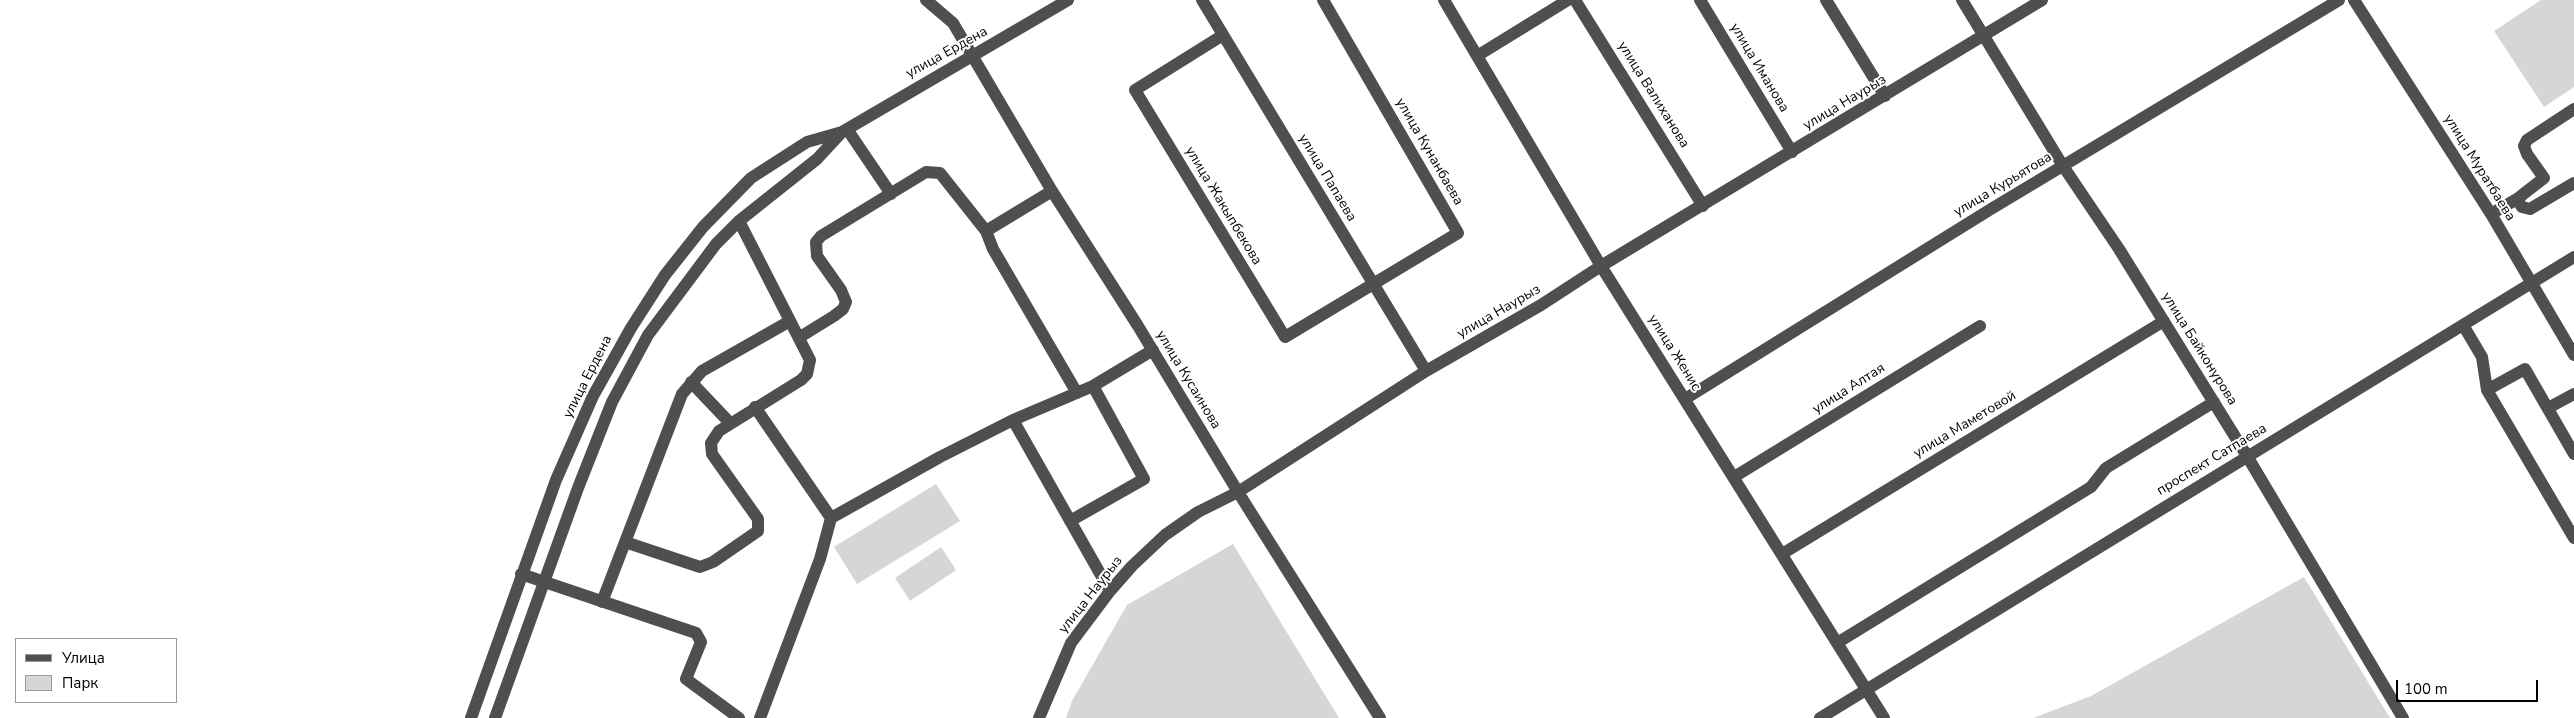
<!DOCTYPE html>
<html>
<head>
<meta charset="utf-8">
<style>
	body { margin:0 }
	#map { position:relative; width:2574px; height:718px; overflow:hidden; background:#fff; font-family:"Nunito Sans",sans-serif }
	canvas { display:block }
	.legend { position:absolute; left:15px; top:638px; width:162px; height:65px; box-sizing:border-box; background:#fff; border:1px solid #999; margin:0; padding:6px 9px; list-style:none; font-size:15px; color:#000 }
	.legend li { display:flex; align-items:center; gap:10px; height:25px }
	.legend b { width:25px; border:1px solid #999 }
	.scale { position:absolute; left:2396px; top:680px; width:142px; height:22px; box-sizing:border-box; border:2px solid #000; border-top:0; padding-left:6px; font-size:15px; line-height:18px; white-space:nowrap; color:#000; -webkit-text-stroke:4px #fff; paint-order:stroke }
</style>
</head>
<body>
<div id="map">
<canvas width="2574" height="718"></canvas>
<ul class="legend">
<li><b style="height:6px;background:#4f4f4f"></b>Улица</li>
<li><b style="height:14px;background:#d6d6d6"></b>Парк</li>
</ul>
<div class="scale">100 m</div>
</div>
<script>
const c = document.querySelector('canvas').getContext('2d');
c.lineJoin = 'round';
function fill(path, color) { c.fillStyle = color; c.fill(path, 'evenodd'); }
const poly = rows => new Path2D(rows.map(r => 'M' + r).join(''));
function strokePath(path, color, width, dash) { c.strokeStyle = color; c.lineWidth = width; c.lineCap = dash ? 'butt' : 'round'; c.setLineDash(dash || []); c.stroke(path); }
function write(font, color, halo, rows, align = 'center') {
  c.font = font + ' "Nunito Sans",sans-serif'; c.lineWidth = 4; c.setLineDash([]); c.textBaseline = 'middle'; c.strokeStyle = halo; c.fillStyle = color; for (const [text, x, y, turn = 0] of rows) {
    c.save(); c.translate(x, y); c.rotate((+turn || 0) * Math.PI / 180); c.textAlign = isNaN(turn) ? turn : align; if (halo) c.strokeText(text, 0, 0); c.fillText(text, 0, 0); c.restore();
  }
}
const green = poly([
	[2541,0,2574,0,2574,87,2544,107,2494,31],
	[936,484,960,521,857,584,834,547],
	[1233,544,1339,718,1066,718,1072,701,1127,605],
	[941,547,956,570,910,601,895,578],
	[2304,577,2390,718,2033,718,2091,696]
]);
const minor = poly([
	[926,0,953,23,1052,191,1138,326,1238,492,1380,718],
	[1202,0,1426,371],
	[1444,0,1601,266,1884,718],
	[1575,0,1703,206],
	[1700,0,1792,152],
	[1826,0,1885,96],
	[1962,0,2063,166,2119,249,2247,456,2403,718],
	[2354,0,2491,214,2574,355],
	[1223,35,1135,90,1285,337,1458,233,1323,0],
	[1477,56,1568,0],
	[847,129,891,194],
	[2517,199,2522,207,2530,209,2574,183],
	[2491,214,2517,199,2544,178,2527,154,2524,146,2527,140,2574,109],
	[986,231,993,249,1077,393],
	[2463,325,2482,357,2487,390,2574,538],
	[800,337,834,316,843,309,846,302,841,290,817,256,816,242,821,236,926,172,940,173,986,231,1052,191],
	[691,382,730,423],
	[2487,390,2525,369,2574,454],
	[1685,399,1991,209,2339,0],
	[755,407,831,518],
	[2548,408,2574,394],
	[1013,420,1110,591],
	[1734,477,1980,326],
	[1070,521,1144,479,1093,386],
	[625,542,700,567,713,562,758,531,758,519,712,454,711,443,719,431,801,380,807,374,810,360,739,221],
	[1782,554,2164,321],
	[521,574,696,633,701,642,686,679,739,718],
	[602,602,682,394,702,371,790,321],
	[1837,643,2091,487,2106,468,2214,402],
	[471,718,556,480,593,396,631,328,665,275,703,227,751,178,807,142,842,132,1068,0],
	[495,718,578,488,612,402,648,335,716,244,739,221,817,159,842,132],
	[760,718,820,559,831,518,940,457,1013,420,1093,386,1153,350],
	[1039,718,1071,643,1110,591,1132,566,1165,535,1198,512,1238,492,1426,371,1541,305,1601,266,2042,0],
	[1820,718,2574,257]
]);
const streetNames = [
	["улица Ердена",947,53,-29],
	["улица Иманова",1759,68,59],
	["улица Валиханова",1653,95,58],
	["улица Наурыз",1845,103,-31],
	["улица Кунанбаева",1429,152,60],
	["улица Муратбаева",2479,168,58],
	["улица Папаева",1327,178,59],
	["улица Курьятова",2003,185,-31],
	["улица Жакыпбекова",1223,206,59],
	["улица Наурыз",1499,312,-30],
	["улица Байконурова",2199,349,58],
	["улица Женис",1674,353,58],
	["улица Ердена",588,377,-63],
	["улица Кусаинова",1188,380,59],
	["улица Алтая",1849,389,-32],
	["улица Маметовой",1965,425,-31],
	["проспект Сатпаева",2212,460,-31],
	["улица Наурыз",1091,595,-52]
];
fill(green, '#d6d6d6');
strokePath(minor, '#4f4f4f', 12);
write('14px', '#000', '#fff', streetNames);
</script>
</body>
</html>
